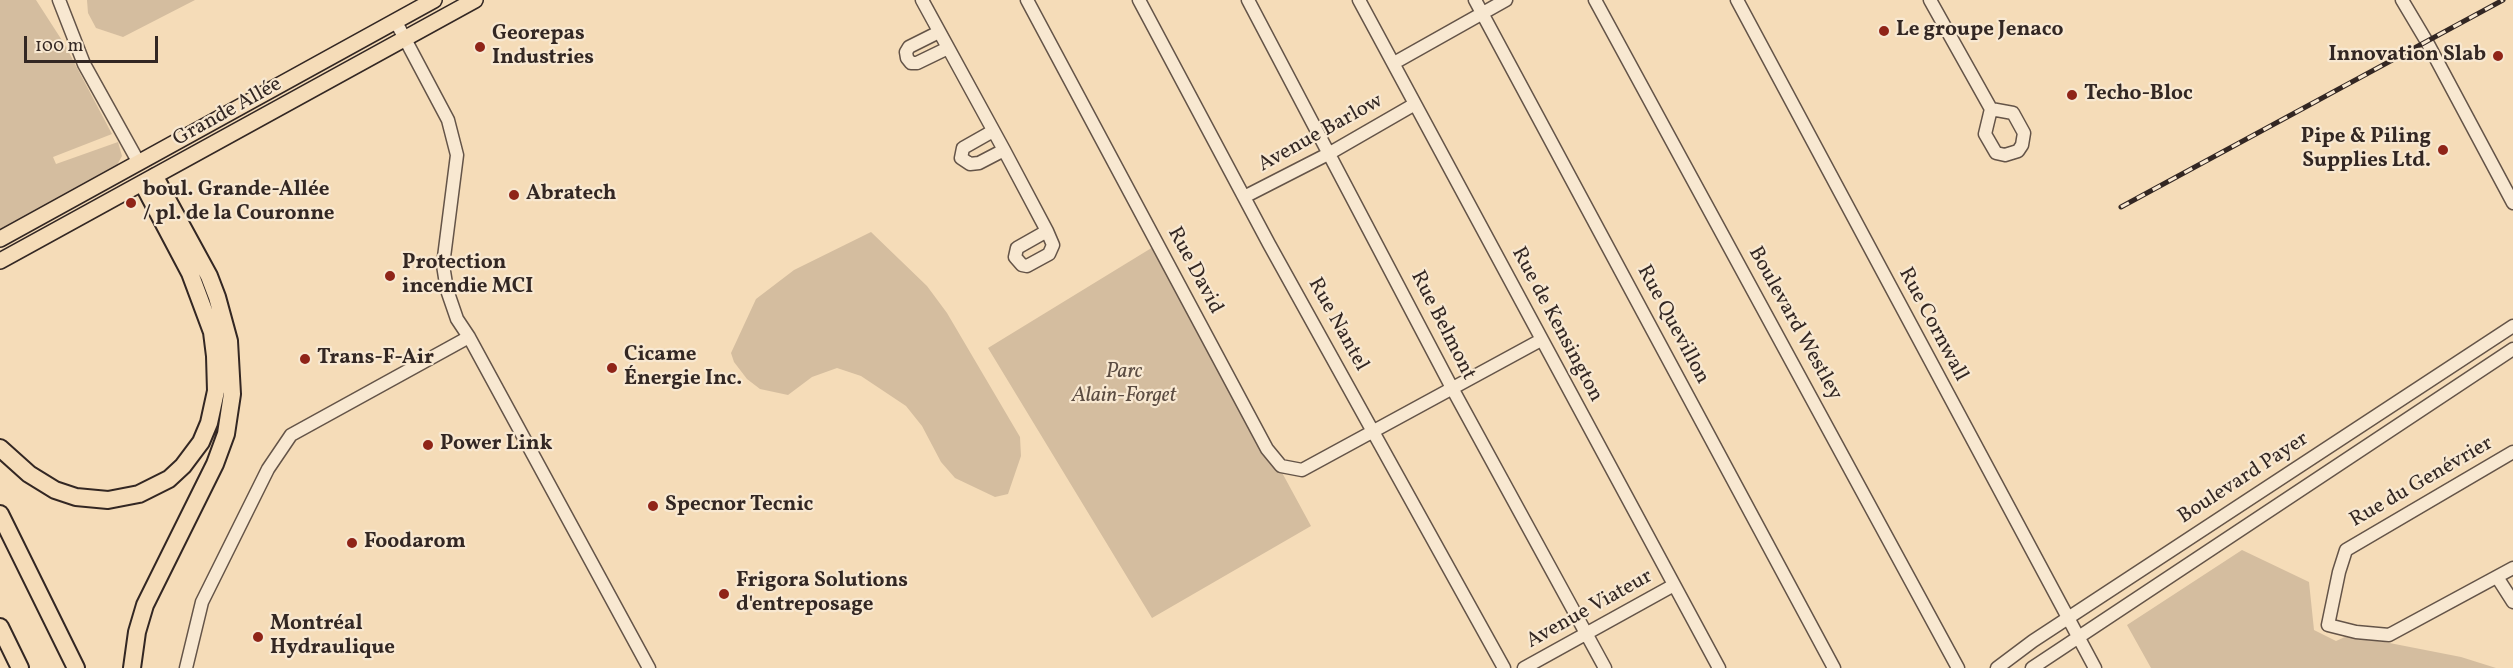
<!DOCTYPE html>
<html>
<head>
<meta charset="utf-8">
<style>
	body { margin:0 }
	#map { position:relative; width:2513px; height:668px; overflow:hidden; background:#f5dcb8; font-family:Vollkorn,serif }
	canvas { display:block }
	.scale { position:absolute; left:24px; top:36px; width:134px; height:27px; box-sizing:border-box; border:3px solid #332723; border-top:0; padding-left:8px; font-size:18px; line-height:21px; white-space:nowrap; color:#332723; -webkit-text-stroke:4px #f8e8d1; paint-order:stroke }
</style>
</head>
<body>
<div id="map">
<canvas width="2513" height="668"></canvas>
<div class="scale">100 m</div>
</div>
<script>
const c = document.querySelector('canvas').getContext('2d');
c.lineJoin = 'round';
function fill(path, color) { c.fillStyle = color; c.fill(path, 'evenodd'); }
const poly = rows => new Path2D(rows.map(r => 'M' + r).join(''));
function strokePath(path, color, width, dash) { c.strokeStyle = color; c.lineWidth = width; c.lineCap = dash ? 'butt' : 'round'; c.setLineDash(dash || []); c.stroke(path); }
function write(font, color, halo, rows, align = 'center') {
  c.font = font + ' Vollkorn,serif'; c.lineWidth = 4.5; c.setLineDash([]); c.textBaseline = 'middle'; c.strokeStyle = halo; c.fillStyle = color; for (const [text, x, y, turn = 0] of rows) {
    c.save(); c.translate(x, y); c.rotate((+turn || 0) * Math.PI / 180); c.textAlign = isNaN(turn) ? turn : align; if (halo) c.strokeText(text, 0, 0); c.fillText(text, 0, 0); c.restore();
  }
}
const green = poly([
	[0,0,36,0,65,45,112,134,53,157,56,164,118,142,122,156,117,165,0,230],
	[87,0,195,0,123,37,96,28,88,13],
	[871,232,927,286,947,313,1020,437,1021,456,1008,494,995,497,955,478,941,462,922,426,906,406,861,376,837,368,812,377,788,395,760,389,747,379,734,362,731,353,756,299,794,270],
	[1158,244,1311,526,1152,618,988,348],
	[2242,550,2309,582,2314,630,2336,641,2356,632,2364,638,2461,657,2496,668,2151,668,2127,625]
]);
const minor = poly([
	[59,0,84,64,139,163],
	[922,0,1004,150,1047,231,1053,245,1049,254,1027,266,1022,265,1015,257,1017,248,1047,231],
	[1027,0,1267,449,1281,466,1302,470,1541,340],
	[1139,0,1269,244,1504,668],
	[1248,0,1452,388,1605,668],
	[1359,0,1719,668],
	[1475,0,1834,668],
	[1595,0,1958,668],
	[1737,0,2095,668],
	[1930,0,1991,109,1985,134,1996,153,2005,155,2018,151,2022,145,2024,133,2013,113,1991,109],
	[2402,0,2427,42,2513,203],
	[396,22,448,120,457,155,443,265,447,290,457,319,469,337,649,668],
	[939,32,909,47,906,52,907,58,911,63,917,63,948,48],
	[1394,63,1506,0],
	[993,131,963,148,961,158,970,164,979,163,1004,150],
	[1244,197,1330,153,1415,104],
	[2513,452,2346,550,2339,572,2328,625,2356,632,2389,635,2513,568],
	[2497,577,2513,602],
	[186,668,202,602,268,469,291,435,469,337],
	[1524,668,1674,585],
	[1997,668,2033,641,2513,326],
	[2032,668,2513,349]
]);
const major = poly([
	[0,239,434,0],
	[0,261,475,0]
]);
const highway = poly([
	[0,448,29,474,55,490,76,497,108,500,139,494,169,479,183,466,201,442,209,423,216,391,215,356,212,332,190,273,143,184],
	[0,514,76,668],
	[0,627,20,668],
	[132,668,137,632,145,605,215,464,226,434,232,394,229,341,217,297,209,276,155,177]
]);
const rail = poly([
	[2121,207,2503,0]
]);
const markers = [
	[1884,31,6,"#8f2418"],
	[480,47,6,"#8f2418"],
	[2498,56,6,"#8f2418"],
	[2072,95,6,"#8f2418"],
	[2443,150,6,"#8f2418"],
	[514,195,6,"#8f2418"],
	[131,203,6,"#8f2418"],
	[390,276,6,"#8f2418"],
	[305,359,6,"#8f2418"],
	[612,368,6,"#8f2418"],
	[428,445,6,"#8f2418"],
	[653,506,6,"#8f2418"],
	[352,543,6,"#8f2418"],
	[724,594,6,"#8f2418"],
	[258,637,6,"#8f2418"]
];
const poiNames = [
	["Le groupe Jenaco",1896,31],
	["Georepas",492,35],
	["Industries",492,59],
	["Innovation Slab",2486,56,"right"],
	["Techo-Bloc",2084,95],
	["Pipe & Piling",2431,138,"right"],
	["Supplies Ltd.",2431,162,"right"],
	["boul. Grande-Allée",143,191],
	["/ pl. de la Couronne",143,215],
	["Abratech",526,195],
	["Protection",402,264],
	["incendie MCI",402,288],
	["Cicame",624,356],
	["Énergie Inc.",624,380],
	["Trans-F-Air",317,359],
	["Power Link",440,445],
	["Specnor Tecnic",665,506],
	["Foodarom",364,543],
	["Frigora Solutions",736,582],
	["d'entreposage",736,606],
	["Montréal",270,625],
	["Hydraulique",270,649]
];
const streetNames = [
	["Grande Allée",228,113,-29],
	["Avenue Barlow",1321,134,-29],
	["Rue David",1194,271,62],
	["Boulevard Westley",1794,324,61],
	["Rue Nantel",1337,325,61],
	["Rue de Kensington",1556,325,62],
	["Rue Quevillon",1672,325,62],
	["Rue Cornwall",1932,325,62],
	["Rue Belmont",1442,326,63],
	["Boulevard Payer",2244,479,-33],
	["Rue du Genévrier",2422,483,-30],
	["Avenue Viateur",1590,610,-29]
];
const parkNames = [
	["Parc",1124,373],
	["Alain-Forget",1124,397]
];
fill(green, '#d4bd9f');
strokePath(minor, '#645448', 15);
strokePath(major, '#332723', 18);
strokePath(highway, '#332723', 20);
strokePath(minor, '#f8e8d1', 12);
strokePath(major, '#f5dcb8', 15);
strokePath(highway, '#f5dcb8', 16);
strokePath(rail, '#332723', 5);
strokePath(rail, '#f8e8d1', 3, [9]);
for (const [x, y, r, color] of markers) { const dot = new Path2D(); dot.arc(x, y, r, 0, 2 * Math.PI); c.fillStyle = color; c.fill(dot); strokePath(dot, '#f8e8d1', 2); }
write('bold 21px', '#332723', '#f8e8d1', poiNames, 'left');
write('21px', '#332723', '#f8e8d1', streetNames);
write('italic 21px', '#5b4c42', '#f8e8d1', parkNames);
</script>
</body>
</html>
